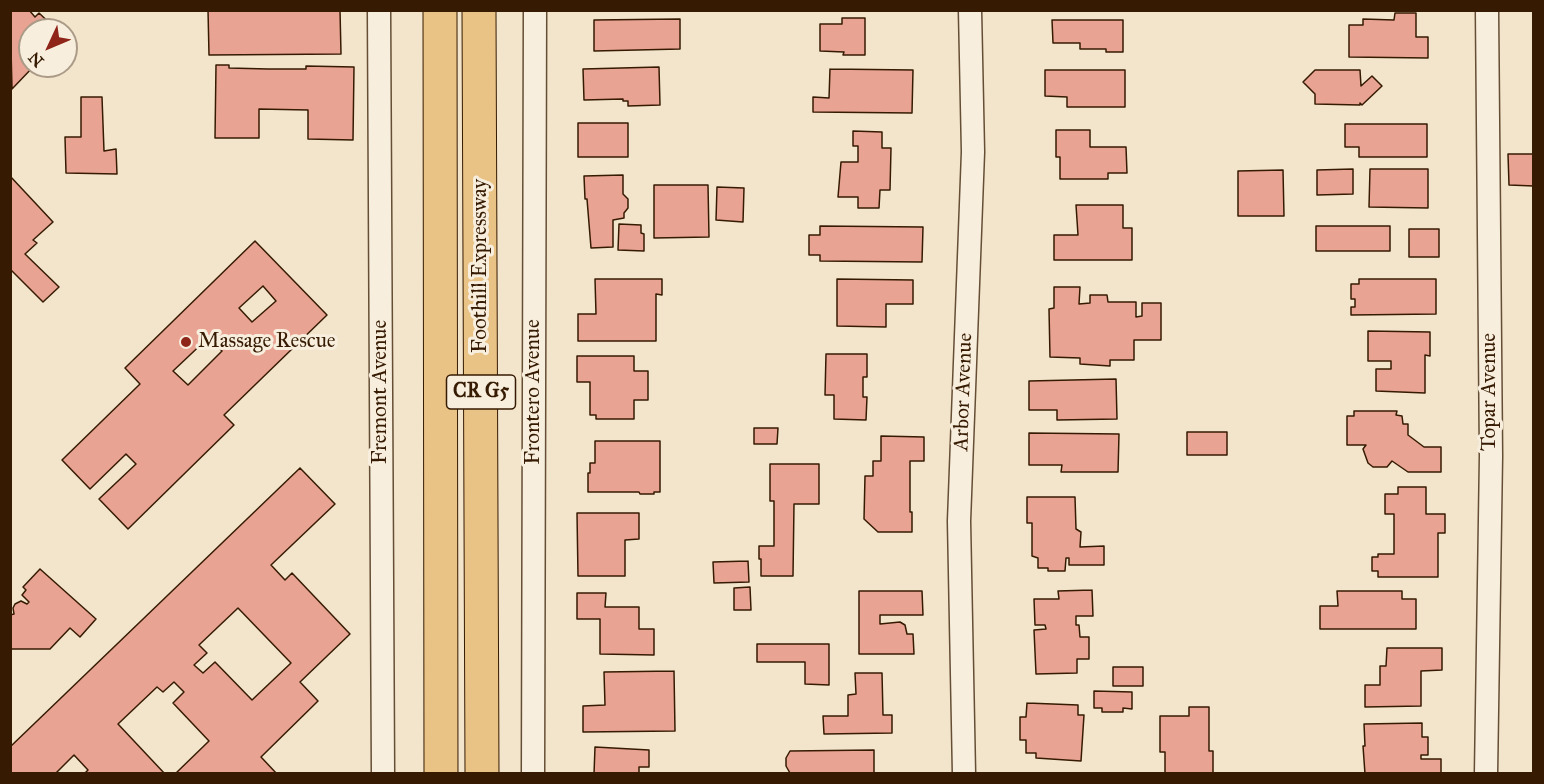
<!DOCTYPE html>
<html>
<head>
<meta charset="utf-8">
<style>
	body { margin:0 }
	#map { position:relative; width:1544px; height:784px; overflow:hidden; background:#f2e5cc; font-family:"IM FELL Great Primer",serif }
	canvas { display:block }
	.frame { position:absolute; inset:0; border:12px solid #361b02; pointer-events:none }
	.north { position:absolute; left:18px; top:18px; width:60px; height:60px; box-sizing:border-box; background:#f7eede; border:2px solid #aa9a86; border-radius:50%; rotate:226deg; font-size:16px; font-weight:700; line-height:24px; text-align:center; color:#361b02 }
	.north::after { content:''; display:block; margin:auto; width:21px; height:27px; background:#8f2418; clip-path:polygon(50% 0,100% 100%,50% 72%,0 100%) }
</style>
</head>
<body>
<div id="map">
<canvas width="1544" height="784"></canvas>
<div class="frame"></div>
<div class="north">N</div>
</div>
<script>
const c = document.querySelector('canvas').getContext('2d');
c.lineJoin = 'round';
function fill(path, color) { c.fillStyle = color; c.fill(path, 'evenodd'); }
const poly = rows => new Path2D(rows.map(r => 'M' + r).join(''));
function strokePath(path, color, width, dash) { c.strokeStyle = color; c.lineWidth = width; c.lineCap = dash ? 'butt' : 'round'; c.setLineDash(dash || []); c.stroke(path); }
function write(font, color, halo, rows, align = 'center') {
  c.font = font + ' "IM FELL Great Primer",serif'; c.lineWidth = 6; c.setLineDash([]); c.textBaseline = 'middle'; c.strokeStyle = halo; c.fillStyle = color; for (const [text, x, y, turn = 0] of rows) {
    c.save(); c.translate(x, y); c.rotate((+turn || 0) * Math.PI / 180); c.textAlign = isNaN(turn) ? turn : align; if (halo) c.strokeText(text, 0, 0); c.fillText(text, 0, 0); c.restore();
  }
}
const building = poly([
	[10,10,29,10,35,17,39,13,57,30,30,30,30,66,34,66,12,89,10,10],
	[208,10,340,10,341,54,209,55,208,10],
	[1395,13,1416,13,1416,37,1428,37,1428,58,1349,57,1349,25,1363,25,1363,19,1394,20,1395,13],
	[842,18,865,18,865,55,843,55,844,52,820,51,820,24,842,24,842,18],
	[680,19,680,49,594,51,594,20,680,19],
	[1052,20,1123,20,1123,52,1106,52,1106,49,1080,49,1080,43,1053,43,1052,20],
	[216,65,229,65,229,68,268,69,306,69,306,66,354,67,353,140,308,139,308,110,259,109,259,138,215,138,216,65],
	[659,67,660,105,628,106,628,101,623,101,623,99,584,100,583,69,659,67],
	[830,69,913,70,912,113,813,112,813,97,829,98,830,69],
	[1045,70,1125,70,1125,107,1067,107,1067,97,1045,96,1045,70],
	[1315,70,1360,70,1361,86,1372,76,1382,86,1362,105,1360,103,1360,105,1315,104,1315,94,1303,82,1315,70],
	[81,97,102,97,104,151,116,149,117,174,66,173,65,137,81,137,81,97],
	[578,123,628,123,628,157,578,157,578,123],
	[1345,124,1427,124,1427,157,1359,157,1359,147,1345,147,1345,124],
	[1056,130,1090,130,1090,147,1126,147,1127,173,1108,173,1108,179,1060,179,1060,157,1056,157,1056,130],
	[853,131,882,132,882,148,891,148,890,190,880,190,879,208,858,208,858,197,838,197,841,162,858,162,858,146,853,146,853,131],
	[1508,154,1534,154,1534,186,1509,185,1508,154],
	[1353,169,1353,194,1317,195,1317,170,1353,169],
	[1370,169,1428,169,1428,208,1369,207,1370,169],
	[1283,170,1284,216,1238,216,1238,171,1283,170],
	[623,175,623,194,628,199,628,208,624,213,624,218,613,220,613,247,591,248,587,199,585,199,584,176,623,175],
	[10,176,53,222,33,240,37,243,25,254,59,287,43,302,10,269,10,176],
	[654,185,708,185,709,237,654,238,654,185],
	[717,187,744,188,743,222,716,220,717,187],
	[1076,205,1123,205,1123,228,1132,228,1132,260,1054,260,1054,235,1078,235,1076,205],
	[619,224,641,225,641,233,644,234,644,251,618,250,619,224],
	[820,226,923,227,922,262,820,261,820,255,809,255,809,235,820,235,820,226],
	[1316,226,1390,226,1390,251,1316,251,1316,226],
	[1409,229,1439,229,1439,257,1409,257,1409,229],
	[255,241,327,315,224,415,234,425,128,529,99,499,136,464,126,454,90,489,62,460,140,384,125,368,255,241],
	[263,286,276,301,252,322,239,308,263,286],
	[209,337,222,351,188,385,173,371,209,337],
	[595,279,662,279,662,295,656,294,656,341,578,341,578,314,596,314,595,279],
	[837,279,913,280,913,304,886,304,886,327,837,326,837,279],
	[1359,279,1436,279,1436,314,1351,315,1351,307,1355,307,1355,299,1351,299,1351,284,1359,284,1359,279],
	[1054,287,1080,287,1079,304,1090,303,1090,295,1107,295,1108,302,1136,302,1136,317,1142,316,1142,303,1161,303,1161,340,1134,340,1134,360,1110,360,1110,366,1080,364,1080,358,1050,357,1049,309,1054,308,1054,287],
	[1368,331,1430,332,1430,356,1425,355,1425,393,1376,391,1376,369,1391,369,1391,361,1368,361,1368,331],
	[826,354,867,354,867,377,863,377,863,397,867,397,866,420,834,419,834,395,825,395,826,354],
	[577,356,634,356,634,371,648,371,648,400,634,400,634,419,596,419,596,415,590,415,590,382,577,382,577,356],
	[1116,379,1117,419,1057,420,1057,410,1029,410,1029,381,1116,379],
	[1354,411,1397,411,1396,415,1402,416,1403,424,1408,424,1408,435,1424,447,1441,447,1441,472,1408,472,1392,461,1387,467,1373,467,1368,463,1363,449,1366,445,1347,445,1347,416,1354,416,1354,411],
	[754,428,778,428,777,444,754,444,754,428],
	[1187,432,1227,432,1227,455,1187,455,1187,432],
	[1029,433,1119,434,1118,472,1061,472,1062,465,1029,465,1029,433],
	[881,436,924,437,924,461,910,461,910,512,912,512,912,532,878,532,864,519,865,476,873,476,873,461,881,461,881,436],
	[595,441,660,441,660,492,654,492,654,494,640,494,639,492,588,492,588,473,590,473,590,463,595,463,595,441],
	[770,464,819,464,819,504,794,504,793,576,761,576,761,559,759,559,759,546,774,546,774,501,770,501,770,464],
	[300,468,335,504,271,565,285,580,292,573,350,634,300,682,318,701,261,757,277,774,175,774,209,741,173,703,184,692,174,682,163,692,157,687,118,724,165,774,84,774,88,770,74,755,55,774,10,774,10,747,300,468],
	[238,608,291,663,252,700,215,662,203,673,194,665,207,653,199,645,238,608],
	[1398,487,1426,487,1426,514,1445,514,1445,533,1438,533,1438,577,1378,577,1378,571,1372,571,1372,557,1378,557,1378,554,1394,554,1394,514,1385,514,1385,494,1398,494,1398,487],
	[1027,497,1075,497,1076,529,1081,532,1080,547,1104,546,1104,565,1069,565,1069,558,1066,558,1065,571,1048,571,1048,568,1038,568,1038,558,1032,556,1032,523,1027,523,1027,497],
	[577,513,639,513,639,539,625,540,625,576,578,576,577,513],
	[748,561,749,582,714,583,713,562,748,561],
	[40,569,96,619,80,637,70,628,50,649,10,649,10,615,14,614,13,608,15,604,21,601,27,604,29,602,22,595,26,590,23,587,40,569],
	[750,587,751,610,734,610,734,588,750,587],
	[1092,590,1093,616,1076,616,1076,625,1079,625,1080,637,1089,637,1089,659,1077,659,1077,673,1036,674,1034,630,1046,629,1045,625,1035,625,1034,599,1059,599,1058,591,1092,590],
	[859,591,922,591,923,615,880,615,880,624,900,622,905,625,907,634,913,634,914,654,859,654,859,591],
	[1337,591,1402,591,1402,599,1416,599,1416,629,1320,629,1320,606,1338,606,1337,591],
	[577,593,606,593,605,607,639,607,639,629,654,629,654,655,600,654,600,619,577,619,577,593],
	[757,644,829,644,829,685,805,684,805,662,757,662,757,644],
	[1387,648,1442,648,1442,670,1421,671,1421,706,1365,707,1365,685,1380,685,1380,666,1386,666,1387,648],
	[1113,667,1143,667,1143,686,1113,686,1113,667],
	[674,671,675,731,583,732,583,706,605,705,604,672,674,671],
	[855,673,882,673,883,715,892,715,892,733,824,734,823,716,848,716,848,695,856,694,855,673],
	[1094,691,1132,692,1132,709,1123,708,1123,712,1102,712,1102,708,1094,708,1094,691],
	[1027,703,1078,705,1078,715,1084,715,1081,761,1036,758,1036,753,1026,753,1026,740,1020,740,1020,717,1026,717,1027,703],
	[1189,707,1209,707,1209,751,1213,751,1213,774,1165,774,1165,752,1160,752,1160,716,1189,716,1189,707],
	[1422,723,1422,737,1428,737,1428,755,1421,755,1421,759,1441,759,1441,774,1365,774,1363,746,1365,746,1364,724,1422,723],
	[595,747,649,750,649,767,639,767,639,774,594,774,595,747],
	[874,750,874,774,790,773,786,766,786,758,790,751,874,750]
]);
const minor = poly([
	[379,10,383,774],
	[533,774,535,10],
	[964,774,959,521,973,152,970,10],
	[1486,774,1491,456,1487,10]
]);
const highway = poly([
	[440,10,441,774],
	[479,10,482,774]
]);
const markers = [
	[186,342,6,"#8f2418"]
];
const shields = [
	[481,392,69]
];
const shieldNames = [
	["CR G5",481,392]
];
const streetNames = [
	["Foothill Expressway",481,266,-90],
	["Fremont Avenue",381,392,-90],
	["Frontero Avenue",534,392,-90],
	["Arbor Avenue",964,392,-88],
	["Topar Avenue",1490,392,-90]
];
const poiNames = [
	["Massage Rescue",198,342]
];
fill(building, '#e8a393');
strokePath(building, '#361b02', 1.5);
strokePath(minor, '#654e34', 25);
strokePath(highway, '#361b02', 35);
strokePath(minor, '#f7eede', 22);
strokePath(highway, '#e9c286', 33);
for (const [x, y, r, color] of markers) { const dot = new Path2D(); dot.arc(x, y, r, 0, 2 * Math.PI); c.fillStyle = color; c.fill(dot); strokePath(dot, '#f7eede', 2); }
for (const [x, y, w] of shields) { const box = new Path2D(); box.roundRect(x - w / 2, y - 17, w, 34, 4.5); c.fillStyle = '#f7eede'; c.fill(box); strokePath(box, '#361b02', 1.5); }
write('bold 20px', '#361b02', null, shieldNames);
write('21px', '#361b02', '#f7eede', streetNames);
write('21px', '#361b02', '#f7eede', poiNames, 'left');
</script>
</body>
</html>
